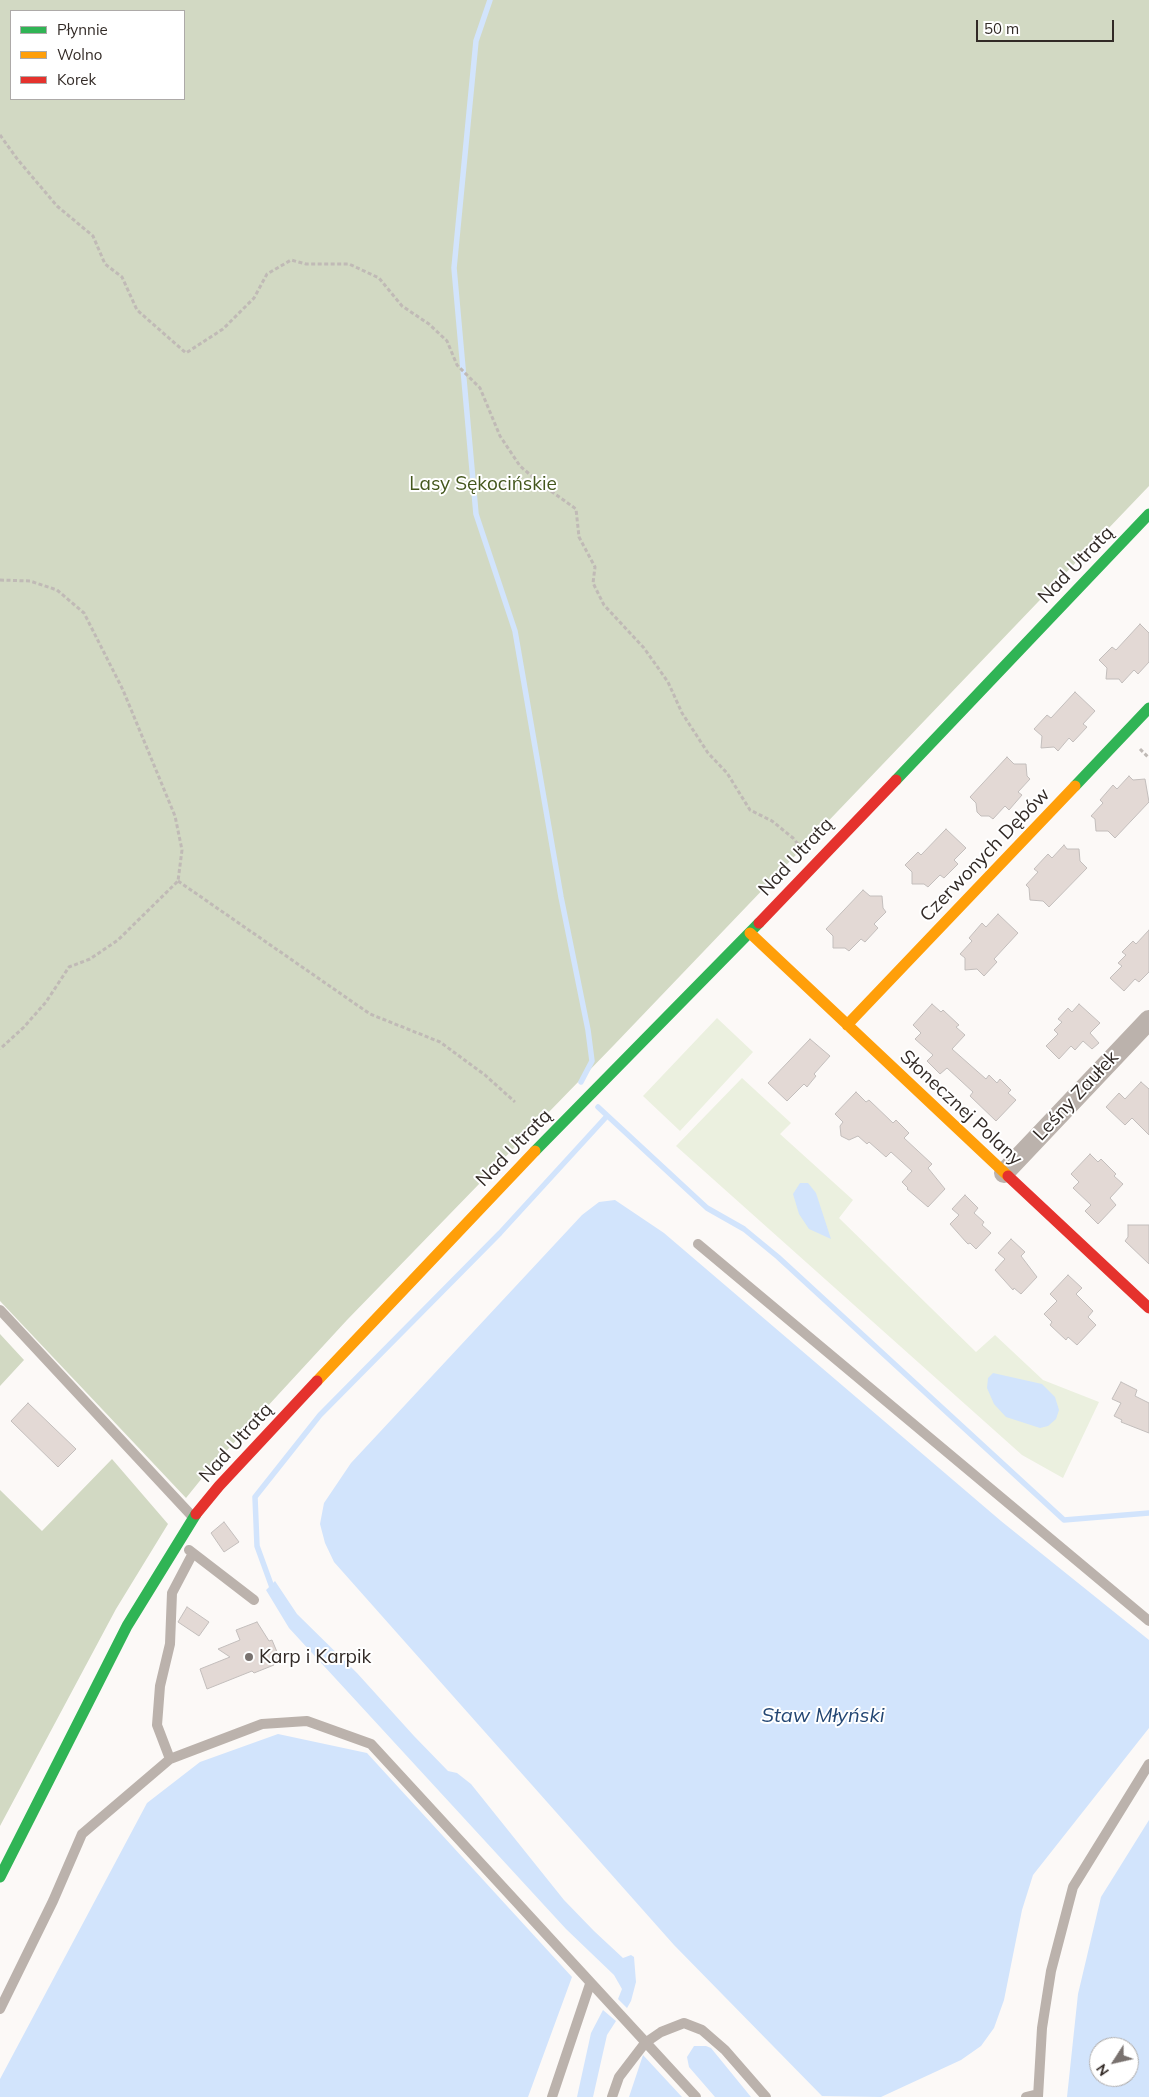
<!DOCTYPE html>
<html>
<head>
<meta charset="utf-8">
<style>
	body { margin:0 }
	#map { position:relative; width:1149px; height:2097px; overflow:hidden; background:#fcf9f7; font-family:Mulish,sans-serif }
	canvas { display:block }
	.legend { position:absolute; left:10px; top:10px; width:175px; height:90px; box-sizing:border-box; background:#fff; border:1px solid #adaaa8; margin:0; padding:6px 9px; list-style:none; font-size:15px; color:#322a26 }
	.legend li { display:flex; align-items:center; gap:10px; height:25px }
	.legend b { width:25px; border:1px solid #adaaa8 }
	.north { position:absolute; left:1089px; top:2037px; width:50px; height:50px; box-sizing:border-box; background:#fff; border:1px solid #adaaa8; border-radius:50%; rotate:235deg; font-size:14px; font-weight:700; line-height:20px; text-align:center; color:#322a26 }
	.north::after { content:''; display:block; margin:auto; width:18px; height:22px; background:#79726f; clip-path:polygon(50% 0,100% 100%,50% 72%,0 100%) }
	.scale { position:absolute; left:976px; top:20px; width:138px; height:22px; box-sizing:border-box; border:2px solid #322a26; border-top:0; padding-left:6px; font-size:15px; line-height:18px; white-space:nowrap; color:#322a26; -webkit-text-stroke:4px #fff; paint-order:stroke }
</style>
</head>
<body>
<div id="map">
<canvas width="1149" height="2097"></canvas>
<ul class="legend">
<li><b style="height:6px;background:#30b455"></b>Płynnie</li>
<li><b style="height:6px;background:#ff9f0a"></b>Wolno</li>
<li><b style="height:6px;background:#e5322d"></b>Korek</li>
</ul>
<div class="north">N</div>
<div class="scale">50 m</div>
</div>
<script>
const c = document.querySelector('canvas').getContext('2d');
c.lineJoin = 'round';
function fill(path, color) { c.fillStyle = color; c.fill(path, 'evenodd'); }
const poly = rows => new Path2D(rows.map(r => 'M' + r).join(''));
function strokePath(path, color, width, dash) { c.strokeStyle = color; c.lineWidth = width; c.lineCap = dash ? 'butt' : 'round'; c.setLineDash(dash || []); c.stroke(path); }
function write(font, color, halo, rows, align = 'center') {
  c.font = font + ' Mulish,sans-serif'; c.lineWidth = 4; c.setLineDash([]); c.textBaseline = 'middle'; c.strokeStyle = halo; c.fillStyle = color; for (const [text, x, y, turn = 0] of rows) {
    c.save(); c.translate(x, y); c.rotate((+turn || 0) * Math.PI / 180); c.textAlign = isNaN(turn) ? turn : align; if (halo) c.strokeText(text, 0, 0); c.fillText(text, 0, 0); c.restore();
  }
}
const green = poly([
	[717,1018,753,1052,680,1131,643,1096],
	[742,1078,791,1123,780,1134,853,1200,839,1218,976,1352,995,1335,1043,1380,1099,1402,1063,1478,1022,1455,676,1146]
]);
const forest = poly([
	[0,0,1149,0,1149,486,614,1045,347,1320,207,1472,186,1498,0,1301],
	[11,11,184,11,184,99,11,99],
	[0,1334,24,1360,0,1386],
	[112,1459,168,1524,116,1609,0,1826,0,1490,42,1531]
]);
const water = poly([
	[800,1183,808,1183,816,1193,831,1239,809,1229,799,1214,793,1194],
	[615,1200,664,1233,1001,1521,1149,1640,1149,1728,1033,1875,1022,1910,1004,2000,994,2028,981,2046,961,2060,881,2097,822,2096,674,1945,334,1562,325,1543,320,1524,324,1503,351,1463,582,1215,599,1202],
	[993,1373,1042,1384,1055,1397,1059,1410,1056,1419,1048,1426,1040,1428,1006,1417,994,1404,987,1388,988,1378],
	[275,1581,297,1614,357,1673,414,1736,448,1771,457,1773,471,1784,564,1900,594,1931,623,1958,631,1955,634,1957,636,1982,631,2001,627,2008,618,1999,622,1989,614,1975,566,1929,289,1628,266,1590],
	[278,1734,367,1753,572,1977,528,2097,0,2097,0,2079,147,1803,200,1762],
	[1149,1820,1149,2097,1067,2097,1078,1994,1101,1897],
	[1099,2047,1129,2047,1129,2077,1099,2077],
	[603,2010,616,2021,607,2035,593,2097,577,2097,591,2033],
	[694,2046,706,2046,711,2048,751,2097,715,2097,689,2067,687,2057],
	[643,2055,682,2097,629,2097]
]);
const stream = poly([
	[490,0,476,41,454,268,476,514,515,631,561,897,588,1030,592,1061,581,1082],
	[598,1107,707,1208,744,1229,778,1257,1064,1520,1149,1513],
	[273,1590,257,1546,255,1497,320,1415,500,1233,607,1116]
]);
const building = poly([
	[1140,624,1149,633,1149,662,1138,674,1134,670,1122,683,1119,679,1106,679,1107,668,1099,660,1112,647,1116,650,1140,624],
	[1075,692,1095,711,1083,724,1087,727,1073,742,1069,738,1058,751,1054,747,1041,748,1042,736,1034,729,1047,715,1051,718,1075,692],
	[1007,757,1014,764,1026,764,1027,776,1030,779,1018,792,1022,795,1009,810,1005,806,993,819,989,816,981,816,977,812,976,803,970,797,1007,757],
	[1129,776,1133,780,1145,779,1149,802,1115,838,1108,831,1096,831,1095,819,1091,816,1103,803,1100,800,1113,785,1117,789,1129,776],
	[946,829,966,848,954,860,958,864,944,878,940,875,928,887,924,884,912,884,912,872,905,865,918,852,921,855,946,829],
	[1064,845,1067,849,1079,849,1080,861,1087,868,1049,907,1043,901,1030,900,1029,888,1026,885,1038,872,1034,869,1048,854,1052,858,1064,845],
	[863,890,870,896,882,896,883,908,886,912,874,924,878,928,865,942,861,939,849,951,845,948,833,948,833,936,826,929,863,890],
	[998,914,1018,933,994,959,997,962,984,976,977,969,965,970,965,958,960,954,972,941,969,938,982,923,986,927,998,914],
	[1149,930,1149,972,1139,982,1135,979,1124,991,1110,978,1122,966,1118,963,1126,955,1122,952,1133,941,1136,944,1149,930],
	[932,1004,941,1012,943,1010,959,1025,956,1027,965,1035,952,1049,986,1079,989,1075,997,1083,1000,1079,1011,1090,1008,1093,1016,1100,996,1121,970,1096,973,1092,947,1068,940,1074,927,1061,933,1055,915,1039,921,1033,913,1025,932,1004],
	[1079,1004,1100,1023,1090,1033,1099,1043,1092,1049,1083,1041,1075,1050,1071,1046,1059,1059,1046,1046,1058,1034,1054,1030,1062,1022,1058,1019,1068,1008,1072,1012,1079,1004],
	[810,1039,830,1056,814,1074,816,1076,807,1087,804,1084,787,1101,768,1083,810,1039],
	[1141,1082,1149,1089,1149,1135,1132,1118,1125,1125,1106,1107,1119,1093,1125,1099,1141,1082],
	[856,1092,866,1102,869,1100,893,1123,896,1120,909,1133,904,1138,932,1164,928,1168,945,1189,928,1207,907,1189,908,1188,902,1182,912,1171,891,1152,886,1157,869,1142,867,1144,858,1136,849,1140,841,1136,840,1126,843,1122,835,1114,856,1092],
	[1090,1154,1098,1162,1101,1159,1116,1174,1114,1176,1123,1184,1110,1198,1116,1205,1098,1224,1085,1211,1091,1205,1073,1188,1079,1182,1071,1174,1090,1154],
	[965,1195,978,1208,974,1213,984,1222,982,1225,991,1233,976,1249,970,1243,968,1244,966,1242,950,1224,959,1215,952,1209,965,1195],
	[1128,1225,1149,1225,1149,1264,1125,1241,1128,1237,1128,1225],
	[1011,1239,1025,1252,1021,1256,1037,1277,1021,1294,1014,1288,1013,1290,995,1270,1005,1259,998,1253,1011,1239],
	[1068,1275,1082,1288,1076,1294,1093,1311,1088,1317,1096,1325,1077,1345,1068,1337,1066,1340,1050,1325,1052,1322,1044,1314,1057,1301,1050,1294,1068,1275],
	[1121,1382,1137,1390,1135,1396,1149,1403,1149,1433,1121,1422,1122,1420,1114,1416,1121,1403,1112,1399,1121,1382],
	[28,1403,76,1449,58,1467,11,1421,28,1403],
	[224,1522,239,1542,224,1552,211,1533,224,1522],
	[187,1607,209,1622,199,1636,178,1622,187,1607],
	[257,1622,269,1641,272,1640,280,1659,273,1662,274,1665,254,1673,252,1671,207,1689,200,1669,230,1657,218,1649,240,1640,236,1630,257,1622]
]);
const path = poly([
	[0,135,18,160,57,206,93,236,105,264,122,277,137,310,186,353,223,329,254,298,267,274,291,260,306,264,349,264,379,278,402,306,429,324,447,341,457,365,480,388,500,436,520,466,541,484,576,509,579,537,595,567,593,583,604,605,644,648,668,682,682,713,708,753,727,773,750,810,772,821,793,838,802,849],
	[0,580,30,581,57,590,84,613,123,690,175,816,182,850,178,881,118,940,90,959,69,967,46,1002,24,1027,0,1049],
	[1140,749,1149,758],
	[178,881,370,1014,440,1042,485,1075,515,1102]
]);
const lane = poly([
	[698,1244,1149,1621],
	[0,1310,192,1516],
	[189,1550,254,1600],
	[170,1759,157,1725,160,1686,170,1644,172,1593,193,1553],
	[0,2009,53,1901,82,1834,170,1759,262,1724,307,1721,371,1744,696,2097],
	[552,2097,590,1984],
	[612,2097,619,2077,645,2043,661,2032,684,2023,702,2030,725,2050,766,2097],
	[1026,2097,1038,2094],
	[1038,2097,1042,2028,1051,1971,1073,1887,1149,1764]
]);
const street = poly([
	[1004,1173,1149,1020]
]);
const fast = poly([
	[896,780,1149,514],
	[1075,786,1149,708],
	[535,1151,759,923],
	[0,1877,127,1626,196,1514]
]);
const slow = poly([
	[750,933,1008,1176],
	[847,1025,1075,786],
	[317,1381,535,1151]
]);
const jam = poly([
	[759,923,896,780],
	[1008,1176,1149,1308],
	[196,1514,219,1486,317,1381]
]);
const markers = [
	[249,1657,5,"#79726f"]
];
const parkNames = [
	["Lasy Sękocińskie",483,484]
];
const streetNames = [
	["Nad Utratą",1076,565,-46],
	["Czerwonych Dębów",985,855,-46],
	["Nad Utratą",796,857,-47],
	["Leśny Zaułek",1076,1096,-47],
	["Słonecznej Polany",961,1108,43],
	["Nad Utratą",514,1148,-46],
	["Nad Utratą",236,1443,-48]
];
const poiNames = [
	["Karp i Karpik",259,1657]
];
const waterNames = [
	["Staw Młyński",823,1716]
];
fill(green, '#ebf0df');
fill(forest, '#d2d9c3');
fill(water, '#d2e4fc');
strokePath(stream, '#d2e4fc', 5.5);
fill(building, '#e3d9d5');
strokePath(building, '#c3bebc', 1);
strokePath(path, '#c0bab6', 3, [4, 2.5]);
strokePath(lane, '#bbb2ac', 10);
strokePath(street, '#bbb2ac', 20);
strokePath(fast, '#30b455', 11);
strokePath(slow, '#ff9f0a', 11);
strokePath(jam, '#e5322d', 11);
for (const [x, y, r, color] of markers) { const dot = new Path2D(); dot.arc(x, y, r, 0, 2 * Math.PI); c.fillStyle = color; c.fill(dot); strokePath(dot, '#fff', 2); }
write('19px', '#44571d', '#fff', parkNames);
write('19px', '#322a26', '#fff', streetNames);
write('19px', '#322a26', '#fff', poiNames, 'left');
write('italic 20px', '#234673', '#fff', waterNames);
</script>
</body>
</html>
